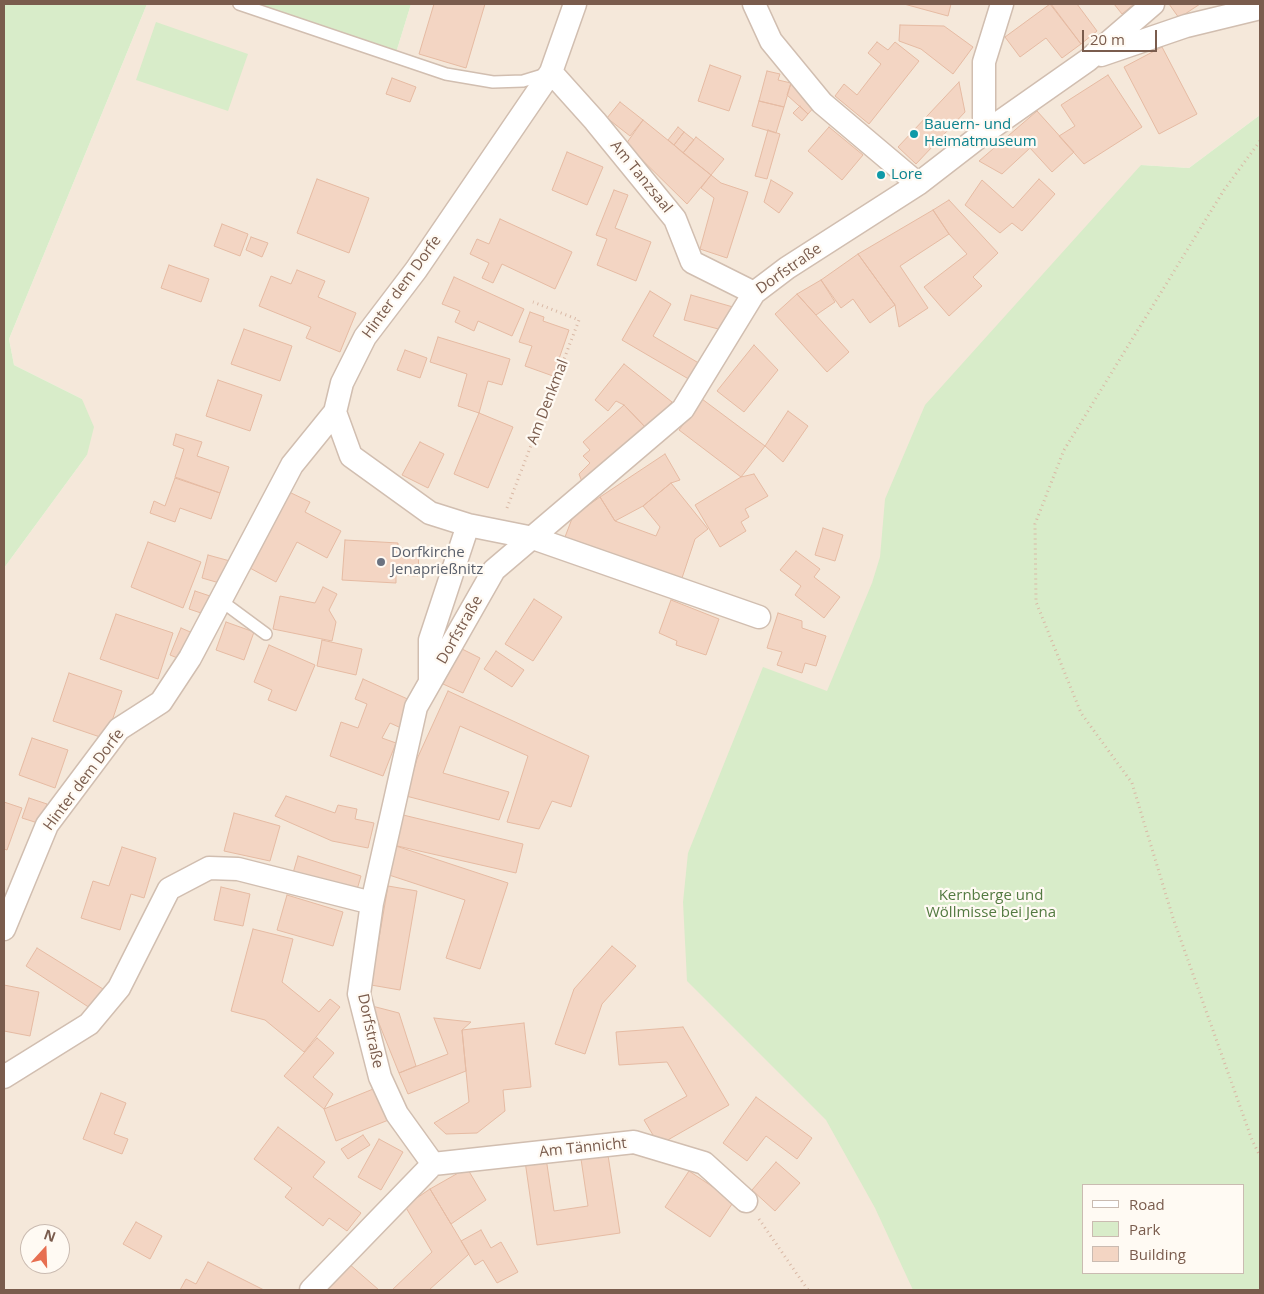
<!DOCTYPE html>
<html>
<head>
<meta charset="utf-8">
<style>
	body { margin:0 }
	#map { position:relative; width:1264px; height:1294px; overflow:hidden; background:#fdf6ec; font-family:"Open Sans",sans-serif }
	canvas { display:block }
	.frame { position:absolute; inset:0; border:5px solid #7a5c4d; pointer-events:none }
	.legend { position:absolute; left:1082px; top:1184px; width:162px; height:90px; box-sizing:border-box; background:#fffaf3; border:1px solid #cabbb1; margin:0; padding:6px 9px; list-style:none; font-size:15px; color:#7a5c4d }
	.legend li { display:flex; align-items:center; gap:10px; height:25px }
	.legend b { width:25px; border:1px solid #cabbb1 }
	.north { position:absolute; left:20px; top:1224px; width:50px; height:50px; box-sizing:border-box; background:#fffaf3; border:1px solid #cabbb1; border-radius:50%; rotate:20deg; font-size:14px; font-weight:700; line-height:20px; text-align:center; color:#7a5c4d }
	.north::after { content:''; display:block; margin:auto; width:18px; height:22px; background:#e76f51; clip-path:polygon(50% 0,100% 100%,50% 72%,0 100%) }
	.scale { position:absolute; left:1082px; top:30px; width:75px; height:22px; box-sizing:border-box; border:2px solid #7a5c4d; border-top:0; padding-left:6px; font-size:15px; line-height:18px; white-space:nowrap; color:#7a5c4d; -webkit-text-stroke:4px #fffaf3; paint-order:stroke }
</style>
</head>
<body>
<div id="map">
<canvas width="1264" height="1294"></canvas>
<div class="frame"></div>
<ul class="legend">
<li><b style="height:6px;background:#fff"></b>Road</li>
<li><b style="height:14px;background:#d8ecc9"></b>Park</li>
<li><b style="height:14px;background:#f3d5c3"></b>Building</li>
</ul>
<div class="north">N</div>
<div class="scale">20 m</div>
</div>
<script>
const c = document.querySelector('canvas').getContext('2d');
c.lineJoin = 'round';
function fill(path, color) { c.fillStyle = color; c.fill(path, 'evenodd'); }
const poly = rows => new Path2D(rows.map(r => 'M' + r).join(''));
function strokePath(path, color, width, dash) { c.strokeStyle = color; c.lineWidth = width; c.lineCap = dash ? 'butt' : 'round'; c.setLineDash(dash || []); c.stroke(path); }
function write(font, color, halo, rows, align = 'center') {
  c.font = font + ' "Open Sans",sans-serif'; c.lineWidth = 4.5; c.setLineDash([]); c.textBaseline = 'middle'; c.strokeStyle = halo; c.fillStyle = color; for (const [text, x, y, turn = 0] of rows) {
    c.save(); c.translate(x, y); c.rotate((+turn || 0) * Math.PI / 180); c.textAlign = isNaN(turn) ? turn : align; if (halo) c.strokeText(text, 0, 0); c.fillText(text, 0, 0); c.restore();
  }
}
const residential = poly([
	[147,4,236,4,395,56,411,4,1260,4,1260,115,1189,168,1141,165,891,1181,958,1290,4,1290,4,568,87,455,82,399,14,365,9,339],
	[30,1234,60,1234,60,1264,30,1264]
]);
const green = poly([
	[4,4,147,4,9,339,14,365,82,399,94,427,87,455,4,568],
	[236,4,411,4,395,56],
	[156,22,248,54,228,111,136,80],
	[1260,115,1260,1290,913,1290,875,1208,826,1120,687,981,683,902,688,853,763,667,827,691,872,583,880,557,885,499,925,405,1141,165,1189,168],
	[1243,1185,1243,1273,1083,1273,1083,1185]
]);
const building = poly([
	[434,4,485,4,466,68,419,54,434,4],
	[904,4,951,4,948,16,904,4],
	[1050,4,1081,44,1062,58,1046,38,1020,57,1005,37,1050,4],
	[1051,4,1077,4,1097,31,1081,44,1051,4],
	[1114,4,1134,4,1122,14,1114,4],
	[1169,4,1200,4,1179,18,1169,4],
	[900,25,944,26,973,47,953,74,921,49,899,41,900,25],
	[877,42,888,50,895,42,919,61,869,124,835,96,844,84,857,95,881,64,868,53,877,42],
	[1162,47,1197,114,1159,134,1124,67,1162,47],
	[710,65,741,76,729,111,698,101,710,65],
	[767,71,780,74,778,80,791,83,784,107,759,101,767,71],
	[1108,75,1142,127,1084,164,1059,136,1075,126,1061,105,1108,75],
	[392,78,416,87,410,102,386,94,392,78],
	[959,82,965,112,916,164,898,147,959,82],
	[791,83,816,105,808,114,787,95,791,83],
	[759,101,784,107,776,133,752,126,759,101],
	[620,102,643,120,630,136,607,118,620,102],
	[800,106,808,114,802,121,793,113,800,106],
	[1037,111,1074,152,1052,172,1030,148,1002,174,979,161,1037,111],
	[643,120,711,175,687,204,626,144,643,120],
	[678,127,684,132,674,145,668,140,678,127],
	[829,127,863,155,842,180,808,151,829,127],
	[768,130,780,134,767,179,755,176,768,130],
	[684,132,694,140,683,153,674,145,684,132],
	[696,137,724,159,711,175,683,153,696,137],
	[567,152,603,167,587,205,552,190,567,152],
	[711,175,721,183,748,192,727,258,700,249,714,198,701,188,711,175],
	[317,179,369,198,349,253,297,233,317,179],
	[1039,179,1055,194,1022,231,1012,223,1000,233,965,205,982,180,1013,208,1039,179],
	[771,180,793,193,779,213,764,202,771,180],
	[614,190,628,195,615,228,651,242,636,281,597,265,607,239,596,235,614,190],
	[949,200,998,253,973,277,982,286,949,316,924,287,967,254,949,234,933,210,949,200],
	[933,210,949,234,900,266,928,308,899,327,895,305,858,254,933,210],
	[500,219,572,252,555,289,502,264,493,283,482,278,489,263,470,254,477,239,489,244,500,219],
	[222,224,248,234,240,256,214,246,222,224],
	[251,237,268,243,262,257,246,250,251,237],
	[858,254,895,305,870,323,853,299,841,308,821,280,858,254],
	[169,265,209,279,201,302,161,288,169,265],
	[297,270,325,281,318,297,356,313,340,352,306,338,311,327,259,306,271,276,291,284,297,270],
	[454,277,524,309,512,336,478,321,474,331,455,322,460,311,442,304,454,277],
	[821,280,835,302,816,315,797,294,821,280],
	[650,291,671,304,653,336,702,365,692,381,622,340,650,291],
	[797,294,849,352,827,372,775,314,797,294],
	[691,295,733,307,726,331,684,320,691,295],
	[530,312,544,317,543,321,569,330,553,376,525,366,532,346,519,342,530,312],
	[244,329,292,346,280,381,231,364,244,329],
	[438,337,510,359,502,385,488,381,479,413,458,406,467,374,430,362,438,337],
	[754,345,778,370,744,412,717,391,754,345],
	[405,350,427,358,420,378,397,370,405,350],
	[624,364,672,402,647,429,624,405,616,401,608,411,595,400,624,364],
	[218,380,262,395,250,431,206,416,218,380],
	[702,399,765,446,741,477,679,430,702,399],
	[624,405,647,429,584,487,579,474,590,463,583,456,590,450,583,442,624,405],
	[788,411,808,426,783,462,765,446,788,411],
	[479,413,513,427,488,488,454,474,479,413],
	[176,434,202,442,197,456,229,467,220,493,175,477,184,449,173,445,176,434],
	[420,442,444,454,428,488,402,475,420,442],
	[665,454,680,480,671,483,643,506,615,521,600,497,665,454],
	[754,474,768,496,745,509,749,517,741,522,746,531,720,547,695,505,741,477,754,474],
	[175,478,220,493,211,519,180,508,175,522,150,513,154,501,165,506,175,478],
	[671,483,708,529,695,539,682,578,565,537,573,516,600,497,615,521,656,536,660,527,643,506,671,483],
	[287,491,310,502,305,512,341,531,327,558,297,542,276,582,248,567,287,491],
	[823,528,843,535,835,561,815,555,823,528],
	[345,540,398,543,398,548,419,549,418,576,396,575,396,583,342,580,345,540],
	[148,542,201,562,183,608,131,587,148,542],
	[796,551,820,569,814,577,840,597,824,618,795,595,801,586,780,570,796,551],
	[208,555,230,561,223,584,202,578,208,555],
	[323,587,337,594,329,610,336,622,332,641,273,629,280,596,315,603,323,587],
	[195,591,213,597,207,615,189,609,195,591],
	[534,599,562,617,533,661,505,644,534,599],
	[671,600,719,619,706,655,676,645,677,641,659,633,671,600],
	[778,613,802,621,802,628,826,636,816,666,805,663,802,673,777,665,782,652,767,648,778,613],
	[116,614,173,633,158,679,100,659,116,614],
	[226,622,254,632,244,660,216,650,226,622],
	[181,628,195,634,185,661,170,655,181,628],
	[322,640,362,649,356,675,317,666,322,640],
	[269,645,315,665,296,711,268,700,272,690,254,682,269,645],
	[460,648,480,658,463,693,443,684,460,648],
	[496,651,524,670,512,687,484,669,496,651],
	[69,673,122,691,106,739,53,721,69,673],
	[363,679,412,701,401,728,390,723,382,738,396,743,383,776,330,756,341,722,358,728,367,704,355,699,363,679],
	[448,691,589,756,571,807,552,801,539,829,507,822,528,756,460,726,443,773,509,792,499,820,406,796,417,759,448,691],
	[32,738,68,750,55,788,19,775,32,738],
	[286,796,335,813,338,805,357,809,355,819,374,823,368,848,332,841,275,816,286,796],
	[29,798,47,804,41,824,22,818,29,798],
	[4,802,22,808,7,850,4,849,4,802],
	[234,813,280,826,270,861,224,851,234,813],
	[399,814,523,844,516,873,393,845,399,814],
	[393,845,508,883,480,969,446,958,465,900,383,873,393,845],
	[122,847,156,858,144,898,131,894,120,930,81,918,93,881,109,886,122,847],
	[298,856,361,876,356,893,293,873,298,856],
	[388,886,417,891,400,990,371,985,388,886],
	[221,887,250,894,243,926,214,920,221,887],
	[287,895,343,912,333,946,277,930,287,895],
	[253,929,293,939,282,982,319,1012,330,999,340,1007,304,1052,265,1020,231,1011,253,929],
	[612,946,636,966,602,1004,585,1054,555,1044,574,989,612,946],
	[37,948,103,989,90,1008,26,966,37,948],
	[4,985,39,992,30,1036,4,1031,4,985],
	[372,1006,399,1013,416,1066,399,1073,372,1006],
	[434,1018,471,1022,462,1030,466,1071,408,1094,399,1073,448,1054,434,1018],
	[524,1023,531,1087,503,1090,505,1111,477,1133,446,1134,434,1123,469,1102,462,1030,524,1023],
	[683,1027,729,1105,659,1145,644,1120,687,1096,667,1062,619,1065,616,1032,683,1027],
	[317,1038,334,1053,313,1077,333,1094,324,1109,284,1076,317,1038],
	[383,1085,396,1117,336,1141,324,1109,383,1085],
	[101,1093,126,1103,114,1134,128,1139,122,1154,83,1139,101,1093],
	[756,1097,812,1138,797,1159,766,1136,747,1161,723,1143,756,1097],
	[278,1127,325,1162,313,1177,361,1213,347,1231,329,1218,323,1226,285,1197,292,1188,254,1159,278,1127],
	[363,1135,370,1145,348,1159,341,1149,363,1135],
	[379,1139,403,1152,381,1190,358,1177,379,1139],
	[608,1155,620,1233,537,1245,525,1161,546,1158,554,1211,588,1206,581,1159,608,1155],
	[776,1162,800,1183,775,1211,752,1190,776,1162],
	[467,1168,486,1200,451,1224,430,1189,467,1168],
	[689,1171,734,1201,710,1237,665,1207,689,1171],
	[430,1189,469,1254,429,1290,392,1290,432,1252,405,1206,430,1189],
	[136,1222,162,1236,150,1259,123,1244,136,1222],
	[481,1230,491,1248,501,1242,518,1272,497,1283,483,1260,475,1265,461,1241,481,1230],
	[208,1262,264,1290,180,1290,186,1279,196,1284,208,1262],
	[348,1263,379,1290,323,1290,348,1263]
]);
const path = poly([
	[1260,141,1224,190,1064,450,1035,524,1036,602,1081,713,1132,783,1173,918,1252,1140,1260,1156],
	[507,508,579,320,533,302],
	[759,1219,808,1290]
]);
const service = poly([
	[239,4,446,74,493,82,523,81,546,74],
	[220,600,266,634]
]);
const minor = poly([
	[754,4,771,41,822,103,918,184],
	[1101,55,1186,26,1260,8],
	[551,72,595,121,675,219,692,262,754,293],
	[984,133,984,62,1002,4],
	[335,412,351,456,430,513,468,525,533,538,759,617],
	[430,681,430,640,468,525],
	[4,929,47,825,119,729,161,702,190,658,292,465,335,412,342,383,365,337,416,270,551,72,575,4],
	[4,1077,89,1024,119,988,169,889,209,868,238,869,372,903],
	[433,1164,397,1114,380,1077,359,994,372,903,416,707,494,570,683,409,754,293,787,268,918,184,984,133,1088,60,1153,4],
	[433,1164,634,1142,704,1163,746,1201],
	[311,1290,433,1164]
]);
const markers = [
	[914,134,5,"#0f9aa8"],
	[881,175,5,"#0f9aa8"],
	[381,562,5,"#6b7280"]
];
const cultureNames = [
	["Bauern- und",924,125],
	["Heimatmuseum",924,142],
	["Lore",891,175]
];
const streetNames = [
	["Am Tanzsaal",641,177,51],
	["Dorfstraße",789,269,-35],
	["Hinter dem Dorfe",402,287,-54],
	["Am Denkmal",548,402,-69],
	["Dorfstraße",460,630,-60],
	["Hinter dem Dorfe",84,780,-53],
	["Dorfstraße",370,1031,78],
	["Am Tännicht",583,1148,-6]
];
const worshipNames = [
	["Dorfkirche",391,553],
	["Jenaprießnitz",391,570]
];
const parkNames = [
	["Kernberge und",991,896],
	["Wöllmisse bei Jena",991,913]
];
fill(residential, '#f5e8da');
fill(green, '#d8ecc9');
fill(building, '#f3d5c3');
strokePath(building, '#e6bba3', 1);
strokePath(service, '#d1beb0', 14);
strokePath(minor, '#d1beb0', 25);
strokePath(path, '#d9b8a5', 3, [1, 4]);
strokePath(service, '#fff', 11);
strokePath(minor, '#fff', 22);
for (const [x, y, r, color] of markers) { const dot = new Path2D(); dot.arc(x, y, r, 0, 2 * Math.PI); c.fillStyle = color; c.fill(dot); strokePath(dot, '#fffaf3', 2); }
write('15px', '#0d838f', '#fffaf3', cultureNames, 'left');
write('15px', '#7a5c4d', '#fffaf3', streetNames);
write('15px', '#5b616d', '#fffaf3', worshipNames, 'left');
write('15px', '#537a41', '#fffaf3', parkNames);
</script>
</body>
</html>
